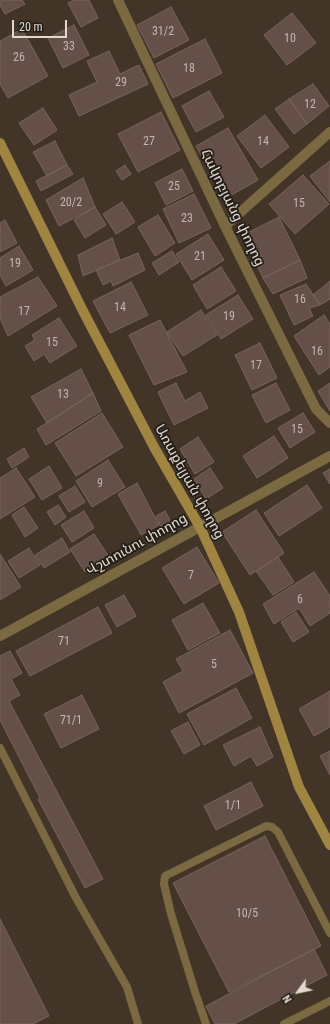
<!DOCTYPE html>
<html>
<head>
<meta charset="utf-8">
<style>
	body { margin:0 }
	#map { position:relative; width:330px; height:1024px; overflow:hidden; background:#423528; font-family:"Roboto Condensed",sans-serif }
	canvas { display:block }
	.north { position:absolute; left:278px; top:972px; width:40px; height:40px; -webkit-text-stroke:3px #241e18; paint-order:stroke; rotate:237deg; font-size:11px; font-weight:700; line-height:16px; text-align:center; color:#e1d8d0 }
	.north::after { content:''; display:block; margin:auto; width:14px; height:18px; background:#e1d8d0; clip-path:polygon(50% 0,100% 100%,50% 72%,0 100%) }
	.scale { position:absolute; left:12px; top:20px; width:55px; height:18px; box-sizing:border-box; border:2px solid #e1d8d0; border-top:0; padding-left:5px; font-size:12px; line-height:14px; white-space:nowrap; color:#e1d8d0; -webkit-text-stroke:3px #241e18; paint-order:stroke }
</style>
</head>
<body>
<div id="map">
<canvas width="330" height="1024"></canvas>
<div class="north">N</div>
<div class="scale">20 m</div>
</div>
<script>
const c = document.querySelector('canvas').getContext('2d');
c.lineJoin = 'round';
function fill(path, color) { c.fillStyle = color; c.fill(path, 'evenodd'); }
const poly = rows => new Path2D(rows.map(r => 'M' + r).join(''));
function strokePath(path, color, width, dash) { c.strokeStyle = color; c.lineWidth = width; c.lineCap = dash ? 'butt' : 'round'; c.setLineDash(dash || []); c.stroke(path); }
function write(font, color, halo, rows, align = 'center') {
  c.font = font + ' "Roboto Condensed","Noto Sans Armenian",sans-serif'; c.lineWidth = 3.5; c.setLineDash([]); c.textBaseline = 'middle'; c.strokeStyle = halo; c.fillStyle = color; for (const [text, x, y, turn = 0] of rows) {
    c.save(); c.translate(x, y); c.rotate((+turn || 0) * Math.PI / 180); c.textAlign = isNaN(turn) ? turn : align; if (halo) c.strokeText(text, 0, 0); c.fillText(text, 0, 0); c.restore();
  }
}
const building = poly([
	[0,0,22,0,25,4,5,14,0,5,0,0],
	[74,0,89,0,98,18,81,27,68,3,74,0],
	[171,7,189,40,154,58,137,25,171,7],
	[292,13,316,43,287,65,264,35,292,13],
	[74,25,89,55,63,68,48,38,74,25],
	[22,29,48,76,8,98,0,84,0,41,22,29],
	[205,39,222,73,173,98,156,64,205,39],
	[109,51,120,74,139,65,148,84,79,116,69,95,97,82,87,61,109,51],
	[313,84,329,106,307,124,289,99,313,84],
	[209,91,224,117,196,132,182,106,209,91],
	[289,99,307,124,294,134,275,109,289,99],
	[43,108,57,130,34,145,19,123,43,108],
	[161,112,180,150,138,172,118,134,161,112],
	[265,115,289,147,261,168,237,136,265,115],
	[228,128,258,180,226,198,196,146,228,128],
	[55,141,67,165,47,176,33,152,55,141],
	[330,161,330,202,310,176,330,161],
	[67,165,73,174,41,191,36,181,67,165],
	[125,165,131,174,122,180,116,171,125,165],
	[182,169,193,191,166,205,155,183,182,169],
	[303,175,329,204,295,234,269,204,303,175],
	[83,178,95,207,59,226,46,200,83,178],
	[194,194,211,228,179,243,163,209,194,194],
	[122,202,135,222,116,234,103,214,122,202],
	[95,207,106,225,85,238,74,220,95,207],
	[158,215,175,243,155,256,138,227,158,215],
	[279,217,300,260,263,278,243,235,279,217],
	[5,220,17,243,0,252,0,223,5,220],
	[208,234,224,260,192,280,176,254,208,234],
	[112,238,120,260,83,276,78,255,112,238],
	[19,246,33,270,6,286,0,275,0,258,19,246],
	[172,251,179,262,159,275,152,263,172,251],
	[138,253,145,270,113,286,111,281,103,285,96,270,138,253],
	[300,260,307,278,273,294,263,278,300,260],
	[221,267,236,291,207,309,193,285,221,267],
	[38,277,57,306,8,336,0,318,0,297,38,277],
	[330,281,330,299,320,305,313,295,330,281],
	[131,282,148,315,110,333,93,301,131,282],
	[306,284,320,305,309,308,313,316,294,325,280,295,306,284],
	[238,295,253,319,221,339,206,315,238,295],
	[201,310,217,335,183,356,167,332,201,310],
	[324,315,330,324,330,367,319,375,294,336,324,315],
	[59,318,77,346,50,363,44,354,34,361,25,346,35,340,32,335,59,318],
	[160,320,187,372,154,385,129,335,160,320],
	[260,343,277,378,252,390,235,355,260,343],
	[81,369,93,393,47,423,31,397,81,369],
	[176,383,185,401,200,392,208,408,174,425,158,392,176,383],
	[276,383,290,410,266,423,252,395,276,383],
	[330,383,330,411,318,391,330,383],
	[93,393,101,411,46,445,37,429,93,393],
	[102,413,123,447,76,476,55,443,102,413],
	[303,413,315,432,290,448,278,428,303,413],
	[274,436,288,458,257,478,243,456,274,436],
	[198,437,214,462,195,474,180,449,198,437],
	[24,448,29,457,12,468,7,459,24,448],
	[108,460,125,487,92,507,76,481,108,460],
	[49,466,62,488,42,500,29,479,49,466],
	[16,468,35,497,0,519,0,478,16,468],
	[210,468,223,488,206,499,194,479,210,468],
	[330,469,330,484,323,473,330,469],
	[137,483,159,525,141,535,118,494,137,483],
	[307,485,322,508,279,536,264,513,307,485],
	[75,486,85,502,69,512,59,496,75,486],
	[58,505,66,517,55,525,47,512,58,505],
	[24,507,38,528,25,537,12,515,24,507],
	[256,510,284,553,250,575,222,532,256,510],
	[84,511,94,528,72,542,61,525,84,511],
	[165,511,171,522,161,527,156,516,165,511],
	[94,534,109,557,85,572,70,549,94,534],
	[62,538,70,552,44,568,35,555,62,538],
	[197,547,219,583,184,604,162,568,197,547],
	[29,548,40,565,19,578,8,561,29,548],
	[0,554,21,587,0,600,0,554],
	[278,557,294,582,273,595,256,571,278,557],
	[314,572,330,596,330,613,310,626,299,608,274,624,263,604,314,572],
	[124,595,136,616,117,627,105,605,124,595],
	[203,603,220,633,188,650,172,620,203,603],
	[98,607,112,633,30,676,16,651,98,607],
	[296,612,309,632,293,642,281,622,296,612],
	[230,630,253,673,179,713,163,682,183,671,176,659,230,630],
	[10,651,22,673,11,679,20,695,9,701,103,879,85,888,38,799,40,798,0,720,0,656,10,651],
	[236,688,252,718,204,745,187,714,236,688],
	[330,691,330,727,314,736,299,709,330,691],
	[82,695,99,729,61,748,44,714,82,695],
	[188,722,200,745,184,754,171,731,188,722],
	[260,727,273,757,257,766,251,756,234,766,223,745,260,727],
	[330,751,330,775,320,756,330,751],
	[251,782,263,806,216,830,204,806,251,782],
	[265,836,321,946,229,992,173,883,265,836],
	[0,919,49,1016,33,1024,0,1024,0,919],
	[314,949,327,975,234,1024,215,1024,206,1006,314,949]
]);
const lane = poly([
	[0,748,76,898,127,987,138,1024],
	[206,1024,195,992,171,914,164,884,165,876,266,826,272,827,278,832,330,933],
	[284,1024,330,1001]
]);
const street = poly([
	[118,0,225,226,316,409,330,423],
	[225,226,330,132],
	[0,636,330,456]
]);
const secondary = poly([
	[0,143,82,309,154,447,200,527,239,612,299,787,330,845]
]);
const numberNames = [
	["31/2",163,32],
	["10",290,39],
	["33",69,47],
	["26",19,58],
	["18",189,69],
	["29",121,83],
	["12",310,105],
	["27",149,142],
	["14",263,142],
	["25",174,187],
	["20/2",71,203],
	["15",299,204],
	["23",187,219],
	["21",200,257],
	["19",15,264],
	["16",300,300],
	["14",120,308],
	["17",24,312],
	["19",229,317],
	["15",52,343],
	["16",317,352],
	["17",256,366],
	["13",63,395],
	["15",297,430],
	["9",100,484],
	["7",191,576],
	["6",300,600],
	["71",64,642],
	["5",214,665],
	["71/1",71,721],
	["1/1",233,806],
	["10/5",247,914]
];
const streetNames = [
	["Հակոբյանց փողոց",232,208,64],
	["Առաքելյան փողոց",189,482,61],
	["Վշտունու փողոց",137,545,-29]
];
fill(building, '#645048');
strokePath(building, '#78645b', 1);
strokePath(lane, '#7a6941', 8);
strokePath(street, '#7a6941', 10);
strokePath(secondary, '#9f8442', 10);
write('12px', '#c2b6ae', null, numberNames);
write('14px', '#e1d8d0', '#241e18', streetNames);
</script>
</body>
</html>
